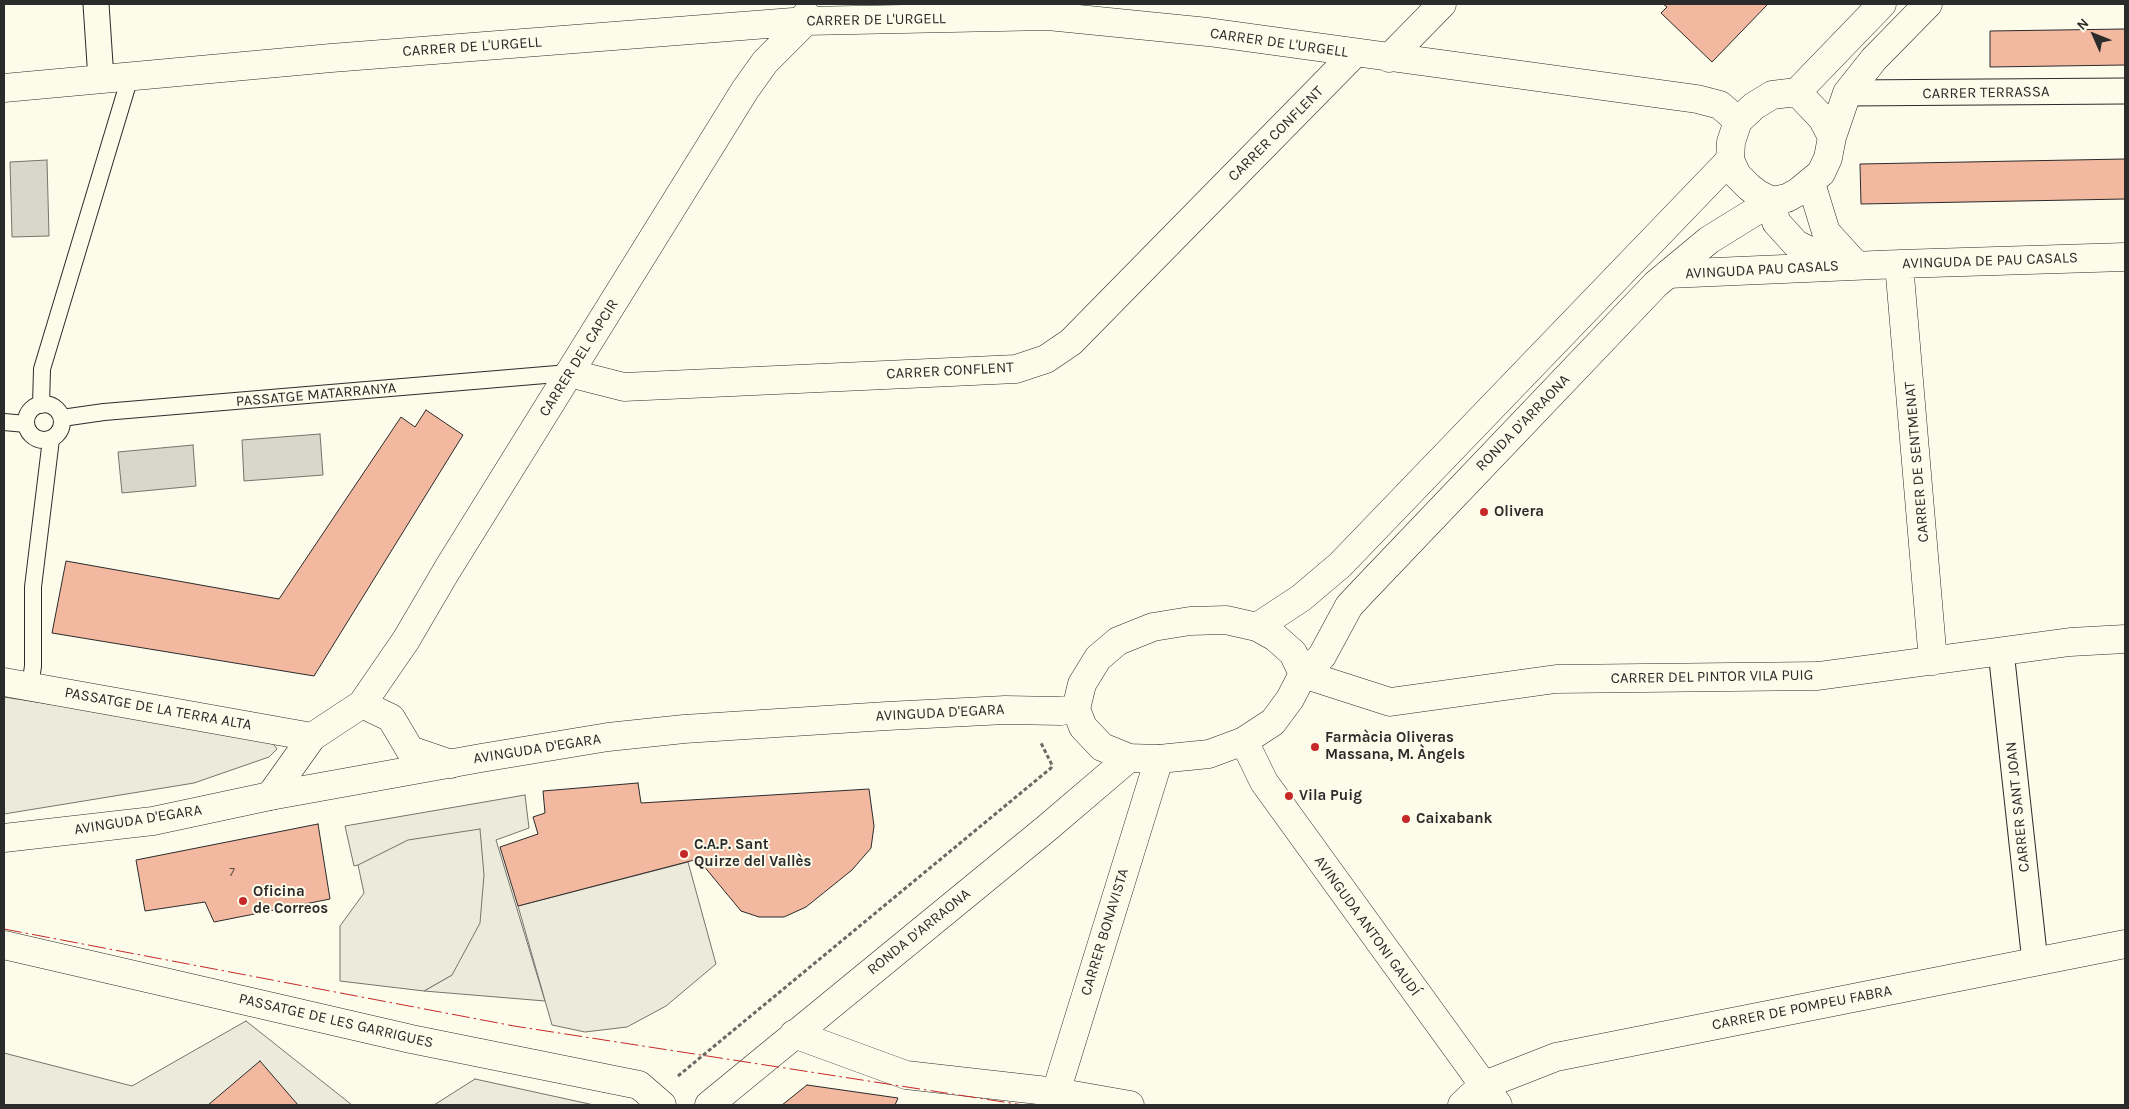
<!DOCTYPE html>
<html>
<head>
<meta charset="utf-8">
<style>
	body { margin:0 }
	#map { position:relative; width:2129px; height:1109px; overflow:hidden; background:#fdfbea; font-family:Karla,sans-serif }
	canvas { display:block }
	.frame { position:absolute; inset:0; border:5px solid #2b2b2b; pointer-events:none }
	.north { position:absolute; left:2069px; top:10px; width:50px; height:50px; -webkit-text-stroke:4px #fdfbea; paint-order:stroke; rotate:314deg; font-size:14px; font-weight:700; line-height:20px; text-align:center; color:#2b2b2b }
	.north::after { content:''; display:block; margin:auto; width:18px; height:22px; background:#2b2b2b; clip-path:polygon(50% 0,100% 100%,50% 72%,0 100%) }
</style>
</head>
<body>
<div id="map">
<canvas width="2129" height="1109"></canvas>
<div class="frame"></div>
<div class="north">N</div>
</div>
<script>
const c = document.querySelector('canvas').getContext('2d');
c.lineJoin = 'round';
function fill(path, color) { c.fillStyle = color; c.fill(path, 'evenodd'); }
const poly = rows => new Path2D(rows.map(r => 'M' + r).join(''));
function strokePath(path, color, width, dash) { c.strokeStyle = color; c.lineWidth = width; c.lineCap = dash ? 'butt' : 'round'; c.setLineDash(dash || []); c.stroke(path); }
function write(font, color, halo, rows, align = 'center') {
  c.font = font + ' Karla,sans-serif'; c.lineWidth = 4; c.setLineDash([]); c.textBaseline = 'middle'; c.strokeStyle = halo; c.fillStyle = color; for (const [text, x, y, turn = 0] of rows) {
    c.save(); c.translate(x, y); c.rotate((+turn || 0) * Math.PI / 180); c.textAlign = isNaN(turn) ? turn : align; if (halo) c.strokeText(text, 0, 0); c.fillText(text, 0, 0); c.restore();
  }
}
const green = poly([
	[4,697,269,738,277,749,269,757,194,783,4,814,4,697],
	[525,795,529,828,496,840,545,1001,424,991,452,975,358,865,354,866,345,826,525,795],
	[246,1021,352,1105,4,1105,4,1053,132,1086,246,1021],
	[475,1079,594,1105,434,1105,475,1079]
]);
const parking = poly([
	[480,829,484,875,480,923,452,975,424,991,340,981,340,926,364,893,358,865,408,840,480,829],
	[688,862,716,964,666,1006,627,1027,585,1032,552,1025,518,906,688,862]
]);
const water = poly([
	[47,160,49,236,12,237,10,162,47,160],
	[320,434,323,475,244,481,242,440,320,434],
	[193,445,196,486,122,493,118,452,193,445]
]);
const building = poly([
	[1663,4,1768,4,1712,62,1661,13,1667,7,1663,4],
	[2125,29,2125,65,1990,67,1990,31,2125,29],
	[2125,159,2125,199,1861,204,1860,164,2125,159],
	[426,410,463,435,314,676,52,633,66,561,279,599,401,417,415,427,426,410],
	[638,783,641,803,869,789,874,826,871,848,852,870,806,907,784,917,759,917,741,911,698,859,518,906,500,847,538,834,533,817,545,813,543,791,638,783],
	[318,824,330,899,214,922,205,902,145,911,136,860,318,824],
	[260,1061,298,1105,208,1105,260,1061],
	[807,1085,898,1098,895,1105,782,1105,807,1085]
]);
const path = poly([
	[678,1076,1051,768,1052,765,1041,743]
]);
const service = poly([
	'26 422a18 18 0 1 1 36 0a18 18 0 1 1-36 0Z',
	[41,405,42,369,130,77],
	[62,418,104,412,569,373],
	[4,422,26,424],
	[30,687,33,666,33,587,51,439]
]);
const pedestrian = poly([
	[96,4,101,79],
	[1847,93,2125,91],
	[2001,651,2035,962]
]);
const minor = poly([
	[1389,58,1442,4],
	[4,88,331,58,806,21,1048,16,1208,32,1697,99,1720,105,1738,121],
	[1811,183,1826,232,1856,265],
	[1772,201,1776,222,1796,244,1822,257,1840,261],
	[1899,264,1933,661],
	[1668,274,1899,264,2125,257],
	[569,373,624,387,1016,369,1046,359,1071,342,1355,53],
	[1303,674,1390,702,1556,679,1818,676,2070,642,2125,639],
	[4,682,312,737],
	[362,704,406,640,447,570,745,90,765,62,806,21,806,15],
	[1244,741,1264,782,1498,1105],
	[270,796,312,737,362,704,391,718,410,750,451,764],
	[4,945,411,1039,639,1085,662,1105],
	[794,1034,906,1075,1056,1092,1130,1105],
	[709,1105,1047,828,1129,758],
	[1052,1105,1159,759],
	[1462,1105,1482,1086,1556,1057,2125,944]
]);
const tertiary = poly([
	[1797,92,1822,118,1832,137],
	[1772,201,1758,194,1749,187,1737,175,1730,160,1731,142,1738,121,1754,106,1772,95,1797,92,1882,4],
	[1257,627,1301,598,1340,565,1730,160],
	[1303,674,1293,653,1275,637,1257,627,1226,620,1190,621,1153,627,1118,641,1098,658,1082,684,1076,709,1083,727,1102,747,1129,758,1159,759,1209,754,1244,741,1273,722,1290,699,1303,674,1322,656,1349,606,1364,590,1656,284,1709,240,1772,201,1787,198,1798,192,1821,173,1828,158,1832,137,1847,93,1874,59,1928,4],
	[4,838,153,821,270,796,481,758,608,737,684,729,887,716,1005,710,1061,711,1076,709]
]);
const power = poly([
	[4,929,514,1026,1023,1105]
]);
const markers = [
	[1484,512,5,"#c62828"],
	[1315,747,5,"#c62828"],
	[1289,796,5,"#c62828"],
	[1406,819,5,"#c62828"],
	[684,854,5,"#c62828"],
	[243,901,5,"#c62828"]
];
const numberNames = [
	["7",232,873]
];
const streetNames = [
	["CARRER DE L'URGELL",876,20,-1],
	["CARRER DE L'URGELL",1279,43,8],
	["CARRER DE L'URGELL",472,47,-4],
	["CARRER TERRASSA",1986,93,-1],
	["CARRER CONFLENT",1276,134,-45],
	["AVINGUDA DE PAU CASALS",1990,261,-2],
	["AVINGUDA PAU CASALS",1762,270,-3],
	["CARRER DEL CAPCIR",579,358,-58],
	["CARRER CONFLENT",950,371,-3],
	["PASSATGE MATARRANYA",316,395,-5],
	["RONDA D'ARRAONA",1523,423,-46],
	["CARRER DE SENTMENAT",1917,462,-95],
	["CARRER DEL PINTOR VILA PUIG",1712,677,-1],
	["PASSATGE DE LA TERRA ALTA",158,709,10],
	["AVINGUDA D'EGARA",940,713,-3],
	["AVINGUDA D'EGARA",537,749,-9],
	["CARRER SANT JOAN",2018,807,-96],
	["AVINGUDA D'EGARA",138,820,-9],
	["AVINGUDA ANTONI GAUDÍ",1367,926,54],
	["RONDA D'ARRAONA",919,932,-39],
	["CARRER BONAVISTA",1105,932,-73],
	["CARRER DE POMPEU FABRA",1802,1008,-11],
	["PASSATGE DE LES GARRIGUES",336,1021,13]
];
const poiNames = [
	["Olivera",1494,512],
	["Farmàcia Oliveras",1325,738],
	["Massana, M. Àngels",1325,755],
	["Vila Puig",1299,796],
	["Caixabank",1416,819],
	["C.A.P. Sant",694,845],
	["Quirze del Vallès",694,862],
	["Oficina",253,892],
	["de Correos",253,909]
];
fill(green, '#ecebdb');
strokePath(green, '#74746e', 1);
fill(parking, '#eceadb');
strokePath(parking, '#74746e', 1);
fill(water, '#d8d7c9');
strokePath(water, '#74746e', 1);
fill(building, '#f2b8a0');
strokePath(building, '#2b2b2b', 1);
strokePath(service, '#2b2b2b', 18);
strokePath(pedestrian, '#2b2b2b', 27);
strokePath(minor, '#2b2b2b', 29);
strokePath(tertiary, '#2b2b2b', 29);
strokePath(path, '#6a6964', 3, [4, 2.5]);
strokePath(service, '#fdfbea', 16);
strokePath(pedestrian, '#fdfbea', 25);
strokePath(minor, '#fdfbea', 28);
strokePath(tertiary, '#fdfbea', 28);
strokePath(power, '#c62828', 1, [18, 4, 2.5, 4]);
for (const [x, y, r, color] of markers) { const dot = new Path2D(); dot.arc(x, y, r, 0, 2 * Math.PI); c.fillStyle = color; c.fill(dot); strokePath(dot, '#fdfbea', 2); }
write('12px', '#5d4e48', null, numberNames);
write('15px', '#2b2b2b', '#fdfbea', streetNames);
write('bold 15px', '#2b2b2b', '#fdfbea', poiNames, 'left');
</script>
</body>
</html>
